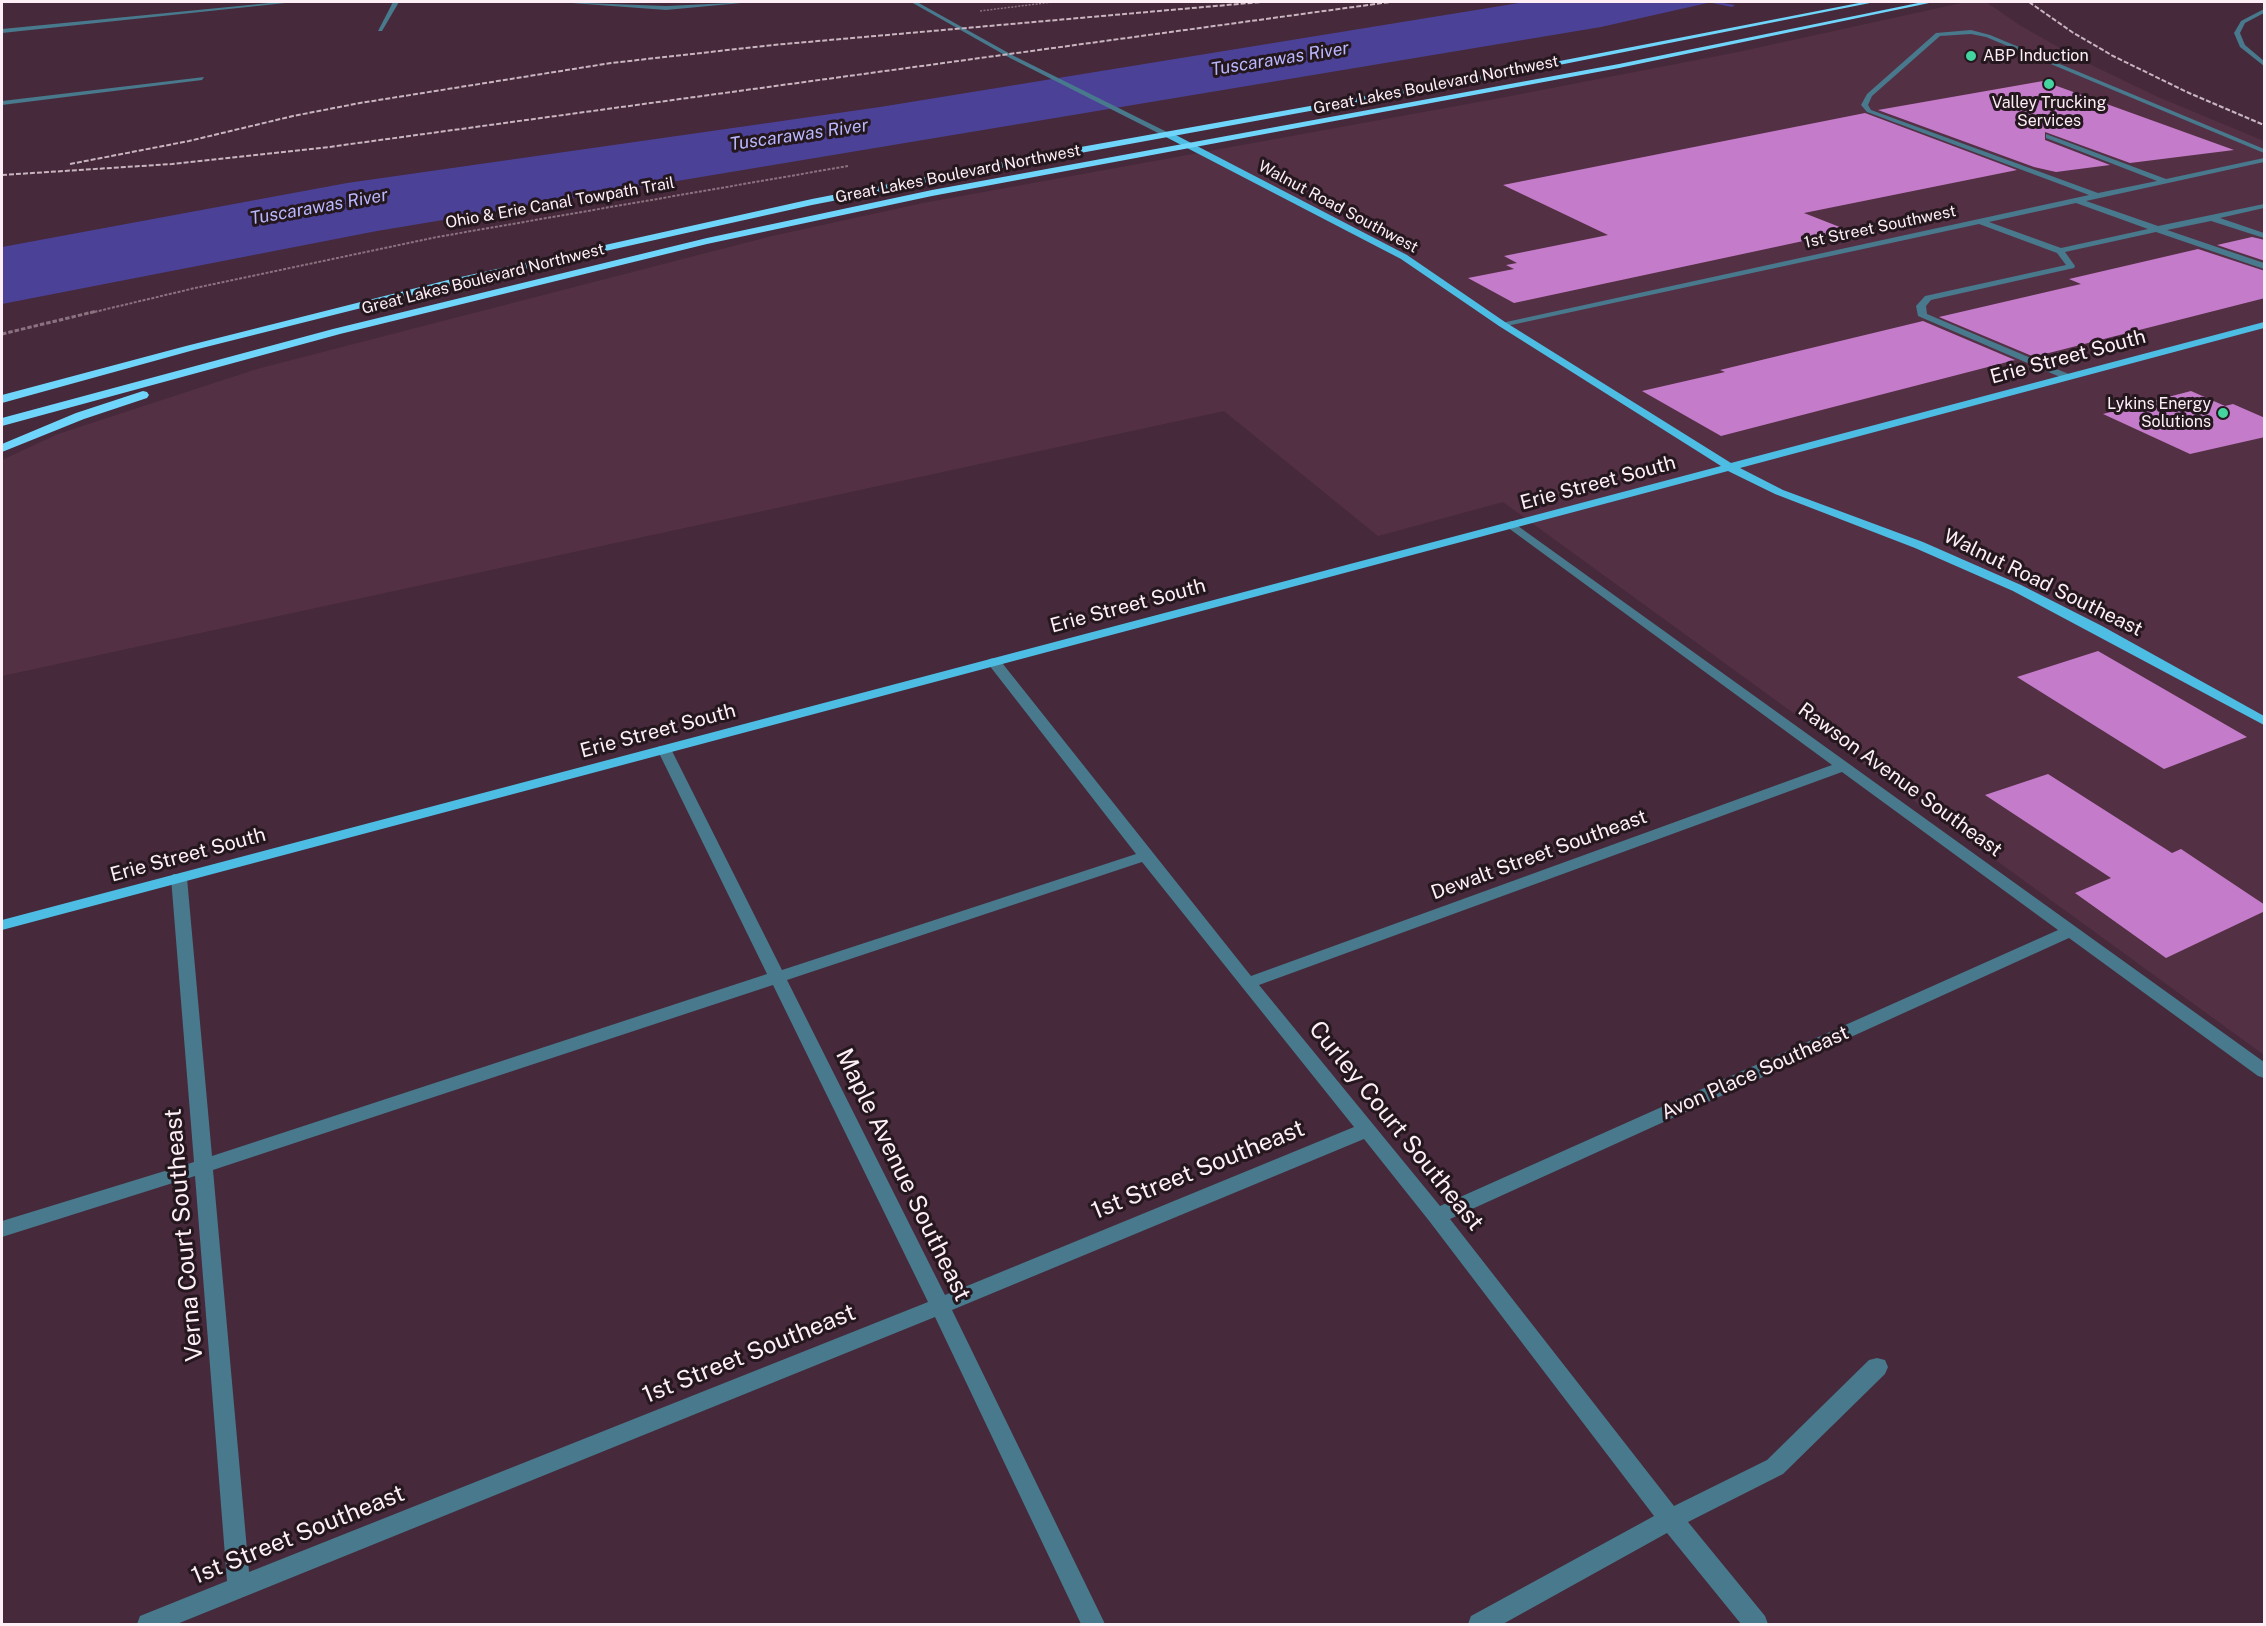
<!DOCTYPE html>
<html>
<head>
<meta charset="utf-8">
<style>
	body { margin:0 }
	#map { position:relative; width:2266px; height:1626px; overflow:hidden; background:#46293a; font-family:"Public Sans",sans-serif }
	canvas { display:block }
	.frame { position:absolute; inset:0; border:3px solid #feeef6; pointer-events:none }
</style>
</head>
<body>
<div id="map">
<canvas width="2266" height="1626"></canvas>
<div class="frame"></div>
</div>
<script>
const c = document.querySelector('canvas').getContext('2d');
c.lineJoin = 'round';
function fill(path, color) { c.fillStyle = color; c.fill(path, 'evenodd'); }
const poly = rows => new Path2D(rows.map(r => 'M' + r).join(''));
function strokePath(path, color, width, dash) { c.strokeStyle = color; c.lineWidth = width; c.lineCap = dash ? 'butt' : 'round'; c.setLineDash(dash || []); c.stroke(path); }
function write(font, color, halo, rows, align = 'center') {
  c.font = font + ' "Public Sans",sans-serif'; c.lineWidth = 6; c.setLineDash([]); c.textBaseline = 'middle'; c.strokeStyle = halo; c.fillStyle = color; for (const [text, x, y, turn = 0] of rows) {
    c.save(); c.translate(x, y); c.rotate((+turn || 0) * Math.PI / 180); c.textAlign = isNaN(turn) ? turn : align; if (halo) c.strokeText(text, 0, 0); c.fillText(text, 0, 0); c.restore();
  }
}
const built = poly([
	[1966,2,1986,2,2021,26,2081,60,2158,97,2264,141,2264,1055,1503,502,1378,536,1224,411,2,676,2,460,58,434,257,369,772,236,923,203,1495,99,1738,52]
]);
const water = poly([
	[1525,2,1712,2,1601,27,377,231,2,304,2,247,347,183,880,107]
]);
const stream = poly([
	[1707,2,1718,2,1735,5,1732,7,1707,2]
]);
const building = poly([
	[2043,81,2234,150,2130,163,2045,132,2045,140,2110,165,2056,172,2034,167,1878,110],
	[1865,113,2017,170,1804,213,1850,231,1514,303,1468,278,1514,269,1506,265,1517,263,1504,256,1608,235,1503,185],
	[2252,237,2265,240,2265,261,2217,245],
	[2198,249,2265,271,2265,298,2037,356,2032,356,1939,317,2081,284,2069,279],
	[1923,321,2015,360,1721,436,1642,391,1725,372,1720,370],
	[2191,391,2225,406,2233,404,2265,418,2265,437,2190,454,2103,414],
	[2098,651,2247,737,2164,769,2017,677],
	[2048,774,2172,853,2181,849,2265,905,2265,911,2166,958,2075,893,2111,878,1985,795]
]);
const pathFar2 = poly([
	[980,11,1053,2]
]);
const pathFar1 = poly([
	[90,313,195,288,437,237,848,166]
]);
const path = poly([
	[2,334,97,311]
]);
const minor = poly([
	[280,2,295,2,2,33,2,29,280,2],
	[393,2,399,2,382,31,378,31,393,2],
	[558,2,666,6,752,2,666,10,558,2],
	[911,2,917,2,1014,56,1171,134,1164,136,1010,58,911,2],
	[2264,9,2264,13,2245,23,2240,33,2245,45,2264,61,2264,66,2240,47,2234,33,2241,21,2264,9],
	[1971,30,1990,35,2264,149,2264,153,1986,37,1971,34,1940,36,1872,96,1868,105,1871,110,2098,193,2157,181,2046,138,2046,134,2166,179,2264,158,2264,162,2086,201,2158,226,2264,204,2264,208,2220,218,2264,233,2264,238,2211,221,2167,230,2264,263,2264,269,2156,232,2065,252,2075,266,2074,268,1931,300,1926,306,1927,314,2071,375,2071,379,2067,380,1918,316,1916,306,1925,296,2066,265,2057,253,1979,224,1502,327,1497,324,2089,195,1867,112,1861,105,1867,94,1936,33,1971,30],
	[2076,203,2148,229,2061,248,1989,222,2076,203],
	[204,77,202,80,2,105,2,101,204,77],
	[1511,521,2264,1062,2264,1078,2258,1076,2069,938,1450,1219,1674,1506,1767,1460,1869,1360,1877,1358,1885,1360,1888,1367,1885,1374,1783,1474,1688,1522,1765,1616,1768,1624,1741,1624,1667,1533,1503,1624,1468,1624,1471,1616,1654,1516,1430,1222,1364,1139,952,1310,1105,1624,1081,1624,935,1317,177,1624,137,1624,140,1616,227,1581,195,1176,2,1237,2,1221,194,1162,171,878,173,874,185,874,187,878,212,1156,767,974,657,749,659,746,669,746,671,749,782,970,1136,854,989,665,987,662,989,659,994,658,999,659,1251,976,1832,765,1507,527,1505,525,1511,521],
	[1842,772,2058,930,1440,1206,1259,985,1842,772],
	[1142,862,1354,1127,945,1295,787,980,1142,862],
	[773,985,928,1302,249,1572,213,1170,773,985]
]);
const major = poly([
	[1164,132,1170,132,1407,255,1505,322,1731,463,2264,322,2264,328,1740,468,1783,490,1923,542,2021,585,2102,626,2264,716,2264,725,2013,591,1915,548,1775,494,1728,471,2,930,2,920,1721,466,1499,326,1401,259,1164,136,1164,132]
]);
const highway = poly([
	[1864,2,1875,2,1534,70,1064,156,812,205,453,285,194,350,2,403,2,395,186,346,452,279,812,199,1064,150,1534,66,1864,2],
	[1923,2,1934,2,1619,68,932,196,707,244,340,334,2,426,2,418,333,329,707,238,932,190,1619,64,1923,2],
	[143,391,147,392,149,395,147,398,84,419,2,452,2,444,76,413,143,391]
]);
const rail = poly([
	[2029,2,2072,32,2113,56,2189,93,2264,125],
	[70,164,189,141,293,116,360,103,611,63,773,45,1261,2],
	[2,175,172,164,329,147,1390,2]
]);
const markers = [
	[1971,56,6,"#44d49f"],
	[2049,84,6,"#44d49f"],
	[2223,413,6,"#44d49f"]
];
const farPoinames = [
	["ABP Induction",1983,56],
	["Valley Trucking",2049,103,"center"],
	["Services",2049,121,"center"],
	["Lykins Energy",2211,404,"right"],
	["Solutions",2211,422,"right"]
];
const farStreetnames = [
	["Great Lakes Boulevard Northwest",1436,85,-11],
	["Great Lakes Boulevard Northwest",958,174,-11],
	["Ohio & Erie Canal Towpath Trail",560,203,-10],
	["Walnut Road Southwest",1338,207,28],
	["1st Street Southwest",1880,227,-12],
	["Great Lakes Boulevard Northwest",483,279,-14]
];
const farWaternames = [
	["Tuscarawas River",1280,59,-9],
	["Tuscarawas River",799,135,-8],
	["Tuscarawas River",319,207,-10]
];
const streetNames = [
	["Erie Street South",2068,357,-15],
	["Erie Street South",1598,483,-15],
	["Walnut Road Southeast",2043,583,26],
	["Erie Street South",1128,606,-15],
	["Erie Street South",658,731,-15],
	["Rawson Avenue Southeast",1900,780,36],
	["Erie Street South",188,855,-15],
	["Dewalt Street Southeast",1539,855,-20],
	["Avon Place Southeast",1755,1073,-24]
];
const nearStreetnames = [
	["Curley Court Southeast",1396,1126,51],
	["1st Street Southeast",1198,1170,-22],
	["Maple Avenue Southeast",903,1175,64],
	["Verna Court Southeast",184,1235,-95],
	["1st Street Southeast",749,1354,-22],
	["1st Street Southeast",298,1535,-22]
];
fill(built, '#543045');
fill(water, '#4b4197');
fill(stream, '#4b4197');
fill(building, '#c47cca');
strokePath(pathFar2, '#8b7280', 1.5, [2, 1.5]);
strokePath(pathFar1, '#8b7280', 2, [3, 1.5]);
strokePath(path, '#8b7280', 3, [4.5, 2]);
fill(minor, '#48798c');
fill(major, '#4dbde4');
fill(highway, '#70d5fb');
strokePath(rail, '#c9b5c0', 2, [5, 2]);
for (const [x, y, r, color] of markers) { const dot = new Path2D(); dot.arc(x, y, r, 0, 2 * Math.PI); c.fillStyle = color; c.fill(dot); strokePath(dot, '#24171e', 2); }
write('16px', '#feeef6', '#24171e', farPoinames, 'left');
write('16px', '#feeef6', '#24171e', farStreetnames);
write('italic 18px', '#b9b8fe', '#24171e', farWaternames);
write('20px', '#feeef6', '#24171e', streetNames);
write('24px', '#feeef6', '#24171e', nearStreetnames);
</script>
</body>
</html>
